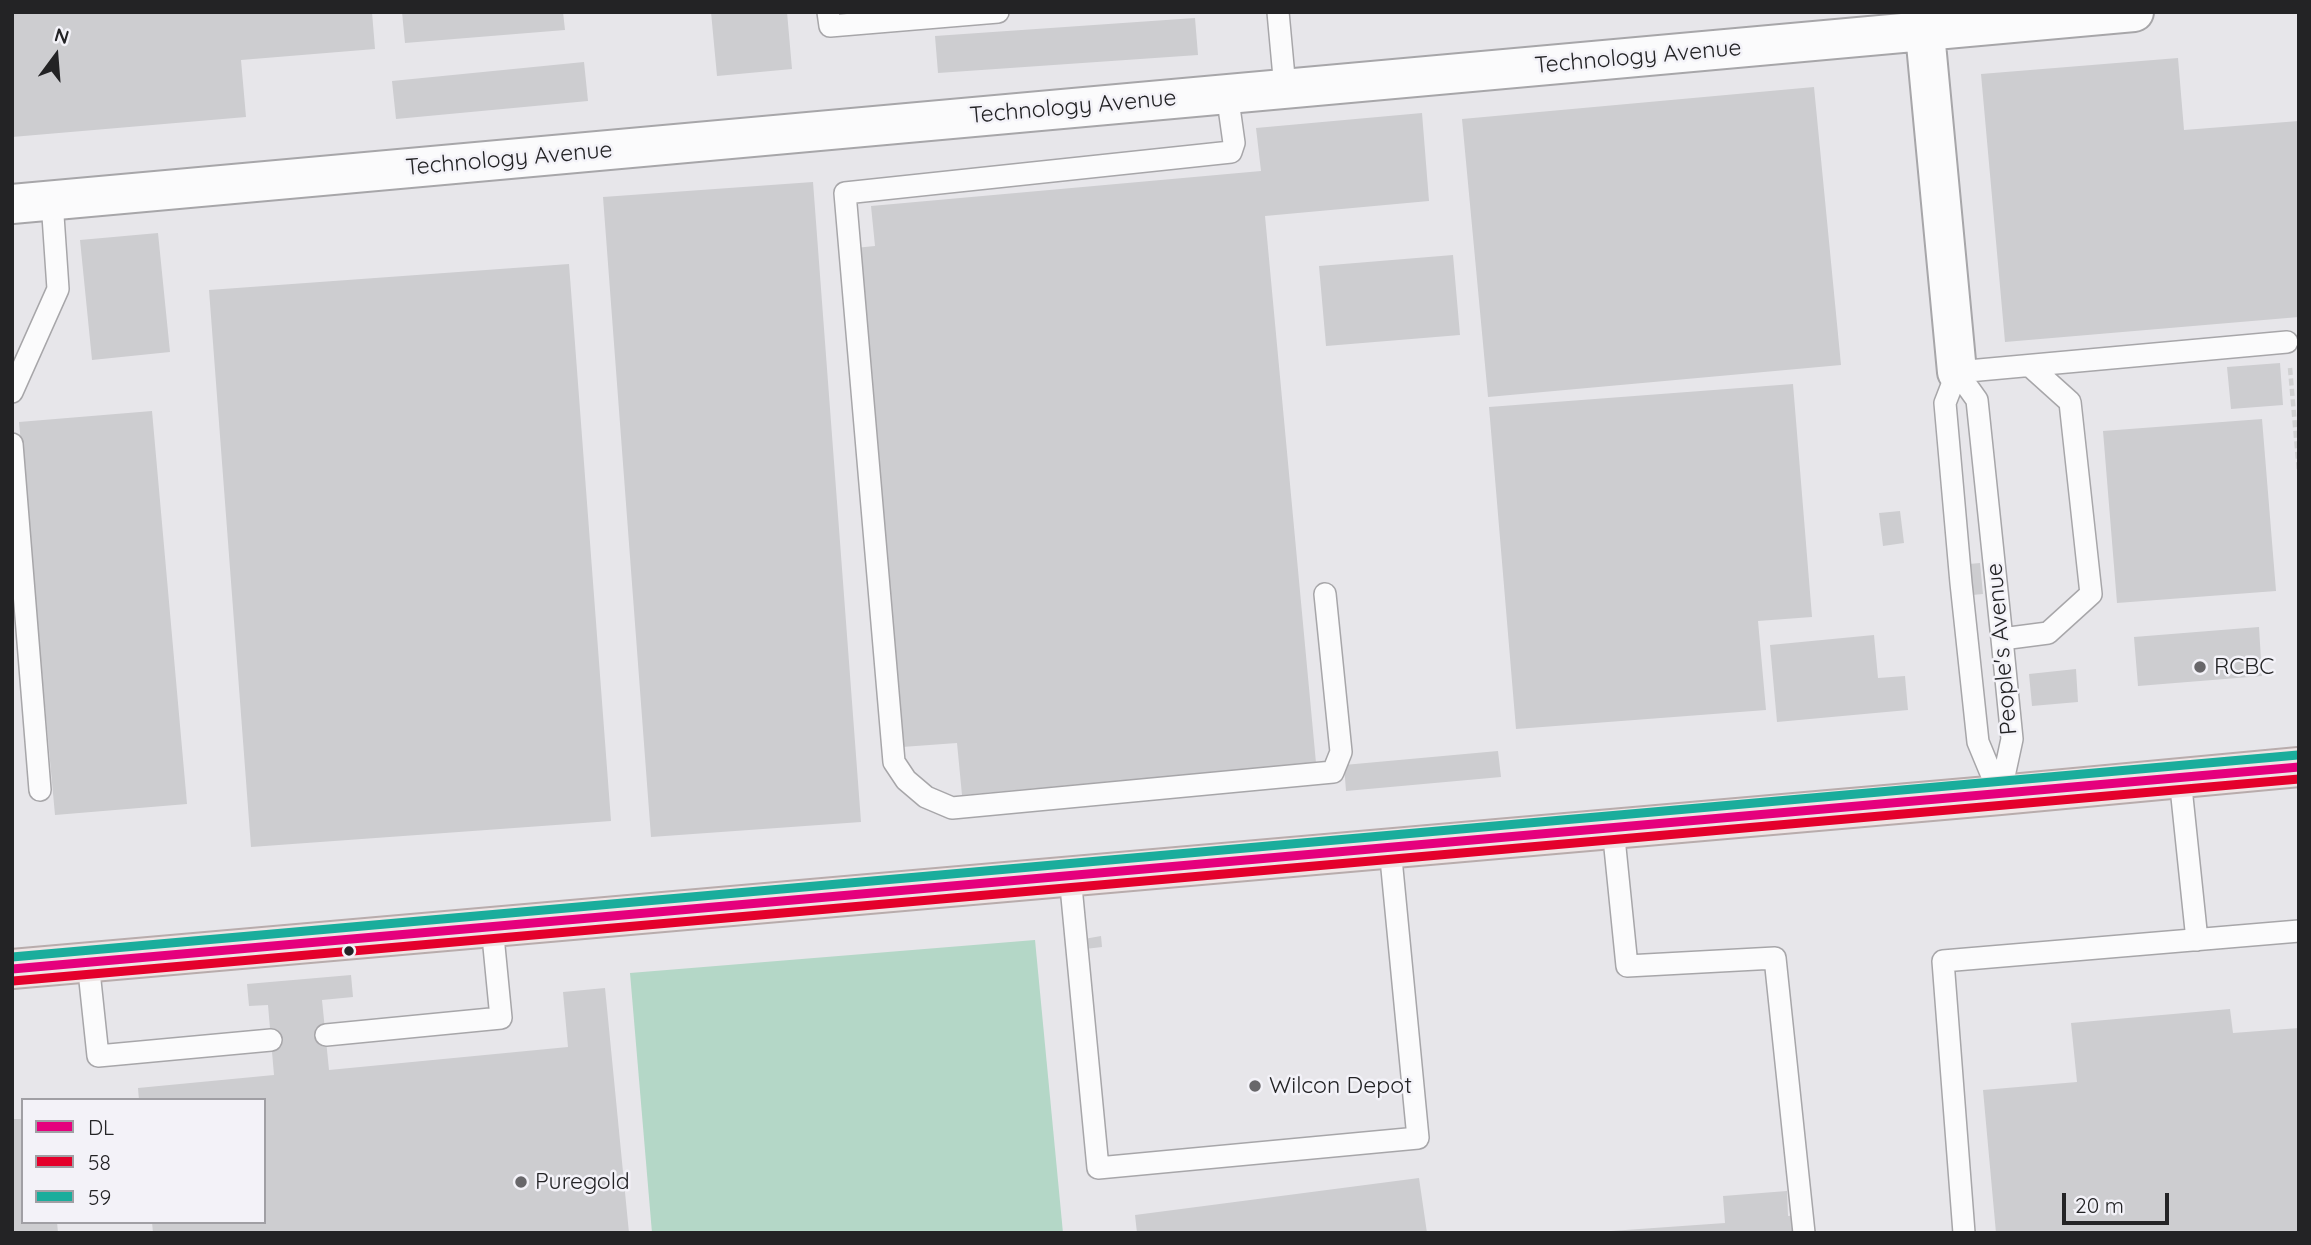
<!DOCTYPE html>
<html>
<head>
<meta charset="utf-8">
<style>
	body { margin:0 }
	#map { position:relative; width:2311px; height:1245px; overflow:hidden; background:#e7e6ea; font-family:Quicksand,sans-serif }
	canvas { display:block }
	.frame { position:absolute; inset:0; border:14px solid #232325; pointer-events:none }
	.legend { position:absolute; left:21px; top:1098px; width:245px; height:126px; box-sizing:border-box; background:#f3f2f8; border:2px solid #a09fa4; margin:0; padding:9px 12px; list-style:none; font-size:21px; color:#232325 }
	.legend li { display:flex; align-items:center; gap:14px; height:35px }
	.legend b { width:35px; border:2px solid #a09fa4 }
	.north { position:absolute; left:21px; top:21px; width:70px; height:70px; -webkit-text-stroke:5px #f3f2f8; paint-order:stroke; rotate:16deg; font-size:19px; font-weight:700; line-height:28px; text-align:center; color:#232325 }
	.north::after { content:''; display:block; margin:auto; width:24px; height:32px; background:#232325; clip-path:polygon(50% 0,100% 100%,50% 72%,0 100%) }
	.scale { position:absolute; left:2062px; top:1193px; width:107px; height:32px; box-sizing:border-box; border:4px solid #232325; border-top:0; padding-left:9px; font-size:21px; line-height:24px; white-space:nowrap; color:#232325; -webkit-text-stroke:5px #f3f2f8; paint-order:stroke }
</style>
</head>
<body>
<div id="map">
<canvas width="2311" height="1245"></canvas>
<div class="frame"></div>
<ul class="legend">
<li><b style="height:9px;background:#e5007d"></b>DL</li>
<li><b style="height:9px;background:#e4002b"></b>58</li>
<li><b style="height:9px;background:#1aad9c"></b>59</li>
</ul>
<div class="north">N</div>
<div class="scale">20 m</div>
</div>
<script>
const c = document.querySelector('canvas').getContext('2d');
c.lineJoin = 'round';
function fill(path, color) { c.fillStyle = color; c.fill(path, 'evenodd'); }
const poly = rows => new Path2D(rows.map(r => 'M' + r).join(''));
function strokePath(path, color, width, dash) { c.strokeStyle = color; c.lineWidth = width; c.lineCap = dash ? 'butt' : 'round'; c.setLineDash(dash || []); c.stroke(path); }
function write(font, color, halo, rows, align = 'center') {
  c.font = font + ' Quicksand,sans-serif'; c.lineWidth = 5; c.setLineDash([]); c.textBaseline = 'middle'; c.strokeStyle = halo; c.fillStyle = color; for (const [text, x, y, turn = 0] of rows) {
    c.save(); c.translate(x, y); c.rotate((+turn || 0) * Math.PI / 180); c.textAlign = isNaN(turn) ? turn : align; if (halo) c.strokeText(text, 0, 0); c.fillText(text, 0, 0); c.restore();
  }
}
const green = poly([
	[1035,940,1063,1233,652,1233,630,973]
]);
const building = poly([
	[12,12,372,12,375,49,241,60,246,117,12,137],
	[402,12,563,12,565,30,405,43],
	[711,12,787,12,792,69,717,76],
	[1195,18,1198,55,938,73,935,36],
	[2178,58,2184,130,2299,121,2299,317,2005,342,1981,74],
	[584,62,588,101,396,119,392,81],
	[1814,87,1841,365,1488,397,1462,119],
	[1422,113,1429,201,1265,216,1316,763,962,795,957,743,902,747,855,248,875,246,871,206,1261,171,1256,128],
	[813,182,861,822,651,837,603,197],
	[158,233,170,352,92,360,80,240],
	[1453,255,1460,335,1326,346,1319,266],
	[569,264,611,821,251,847,209,290],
	[2280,363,2283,405,2231,409,2227,367],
	[1793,384,1812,617,1758,621,1766,710,1516,729,1489,407],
	[152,411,187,804,55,815,19,422],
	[2262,419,2276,591,2117,603,2103,431],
	[1900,511,1904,543,1883,546,1879,513],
	[1980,563,1983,594,1972,595,1969,564],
	[2259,627,2262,676,2138,686,2134,637],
	[1874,635,1878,678,1905,676,1908,710,1777,722,1770,645],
	[2076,669,2078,702,2032,706,2029,674],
	[1498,751,1501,777,1346,791,1344,765],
	[1101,936,1102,947,1085,949,1084,939],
	[351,975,353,997,322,1000,329,1070,568,1047,563,992,605,988,629,1233,153,1233,152,1222,264,1222,264,1100,139,1100,138,1088,274,1075,268,1005,249,1006,247,984],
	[2230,1009,2233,1033,2299,1028,2299,1233,1996,1233,1983,1090,2077,1082,2071,1023],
	[12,1119,23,1119,23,1222,57,1222,58,1233,12,1233],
	[1419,1178,1427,1233,1137,1233,1135,1215],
	[1787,1191,1788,1216,1799,1215,1800,1233,1612,1233,1611,1231,1725,1223,1723,1196]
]);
const path = poly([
	[2290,368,2299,472]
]);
const service = poly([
	[828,12,830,26,998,12],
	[1278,12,1285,88],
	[1227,93,1234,143,1231,152,845,193,894,762,906,780,926,797,952,808,1333,772,1341,752,1325,594],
	[1957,372,1977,400,2002,639,2012,739,2000,795],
	[1957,372,1945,403,1961,583,1978,742,2000,795],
	[1957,372,2287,342],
	[12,392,58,289,52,201],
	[12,444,40,790],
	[2002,639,2048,633,2091,594,2070,402,2030,366],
	[2180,778,2197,940],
	[1613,828,1627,966,1775,958,1804,1233],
	[1070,876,1098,1168,1418,1138,1390,848],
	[88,962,98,1056,271,1040],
	[326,1035,501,1018,492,926],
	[1964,1233,1943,961,2299,931]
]);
const minor = poly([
	[1923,12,1957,372],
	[12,204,2134,12]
]);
const trunk = poly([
	[12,969,2000,795,2299,767]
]);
const bus1 = poly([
	[12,969,2299,767]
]);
const bus2 = poly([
	[13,981,2299,779]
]);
const bus3 = poly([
	[12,957,2298,755]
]);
const markers = [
	[2200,667,7,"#68676a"],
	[349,951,6,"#232325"],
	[1255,1086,7,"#68676a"],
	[521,1182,7,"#68676a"]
];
const streetNames = [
	["Technology Avenue",1638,57,-5],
	["Technology Avenue",1073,107,-5],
	["Technology Avenue",509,159,-5],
	["People's Avenue",2002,649,-95]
];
const poiNames = [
	["RCBC",2214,667],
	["Wilcon Depot",1269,1086],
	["Puregold",535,1182]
];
fill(green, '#b4d7c7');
fill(building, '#cdcdd0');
strokePath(service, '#a7a6a9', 24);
strokePath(minor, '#a7a6a9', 42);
strokePath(trunk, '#b8acac', 42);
strokePath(path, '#d1d1d2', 4.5, [7, 3.5]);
strokePath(service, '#fbfbfc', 21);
strokePath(minor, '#fbfbfc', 38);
strokePath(trunk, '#eee4e4', 38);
strokePath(bus1, '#e5007d', 9);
strokePath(bus2, '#e4002b', 9);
strokePath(bus3, '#1aad9c', 9);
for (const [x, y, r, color] of markers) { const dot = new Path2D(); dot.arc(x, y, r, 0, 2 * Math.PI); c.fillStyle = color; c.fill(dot); strokePath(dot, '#f3f2f8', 2.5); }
write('23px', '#232325', '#f3f2f8', streetNames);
write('23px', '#232325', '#f3f2f8', poiNames, 'left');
</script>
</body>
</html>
